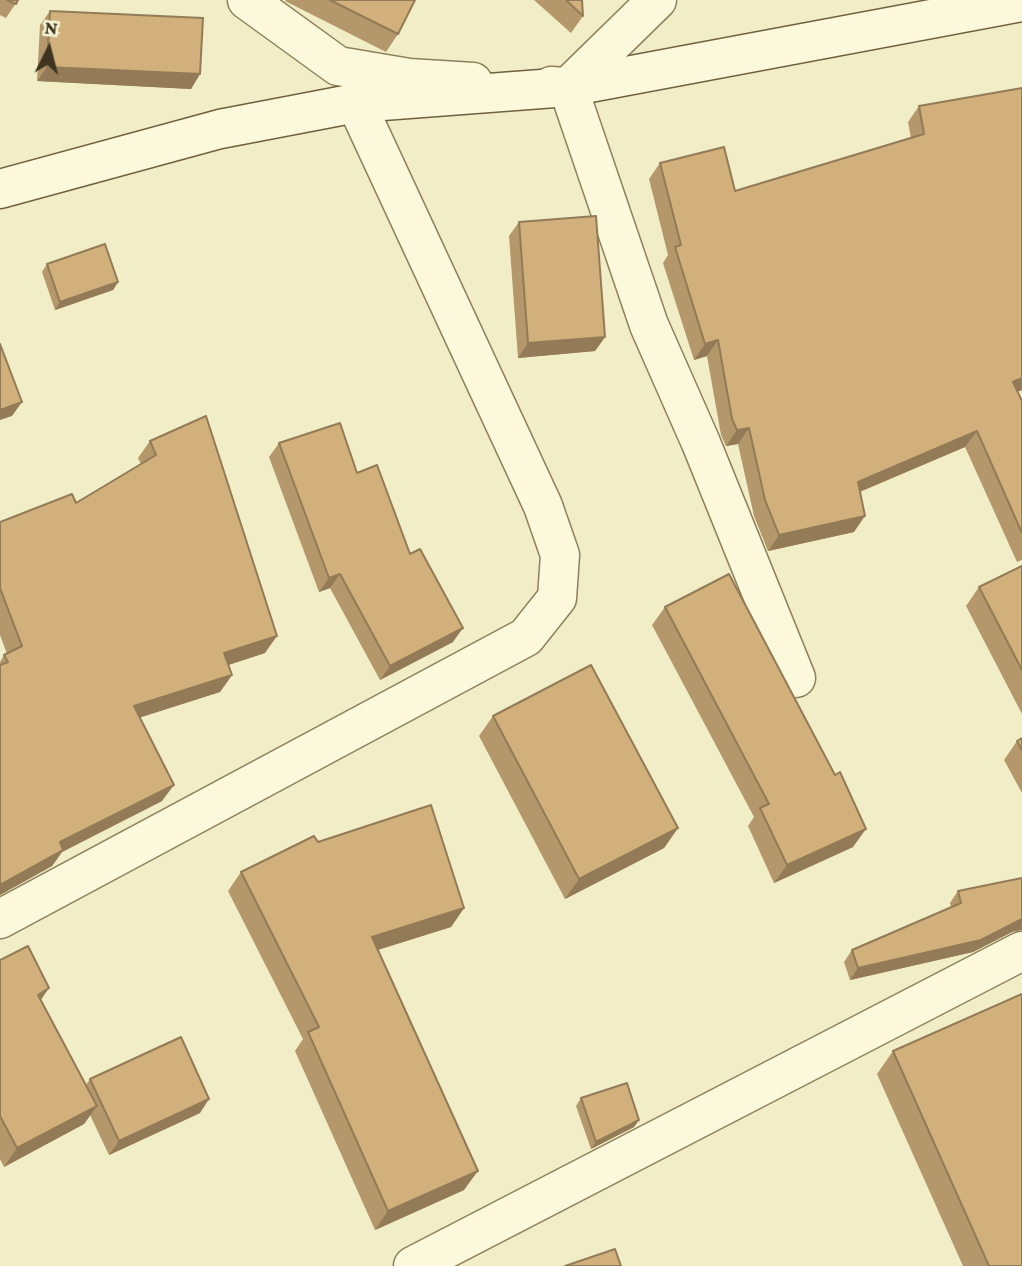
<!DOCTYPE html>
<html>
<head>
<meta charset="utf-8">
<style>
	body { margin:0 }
	#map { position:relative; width:1022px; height:1266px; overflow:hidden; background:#f1edc7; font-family:"Crimson Pro",serif }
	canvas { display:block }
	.north { position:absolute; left:14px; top:14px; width:70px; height:70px; -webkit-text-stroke:5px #f8f5d7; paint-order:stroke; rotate:6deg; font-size:19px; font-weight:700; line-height:28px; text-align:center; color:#3e341f }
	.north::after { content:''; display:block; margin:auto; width:24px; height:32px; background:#3e341f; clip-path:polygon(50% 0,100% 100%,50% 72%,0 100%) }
</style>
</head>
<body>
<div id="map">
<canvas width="1022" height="1266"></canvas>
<div class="north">N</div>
</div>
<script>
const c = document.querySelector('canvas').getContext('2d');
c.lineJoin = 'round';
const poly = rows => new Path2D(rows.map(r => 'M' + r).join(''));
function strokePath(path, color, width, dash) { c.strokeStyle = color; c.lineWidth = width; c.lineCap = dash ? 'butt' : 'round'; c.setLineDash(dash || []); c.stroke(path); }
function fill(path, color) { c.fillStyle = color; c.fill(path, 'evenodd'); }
const street = poly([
	[247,0,338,66,409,78,473,82],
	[551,86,568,87,657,0],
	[568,87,649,325,701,443,796,678],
	[0,919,526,637,557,598,560,555,543,506,356,103],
	[413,1266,1022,951]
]);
const secondary = poly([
	[0,189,220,129,356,103,568,87,1022,2]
]);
const wall = poly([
	[0,0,18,0,6,18,0,15],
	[286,0,415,0,398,34,386,52,285,1],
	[534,0,582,0,583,16,571,33],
	[50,11,200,74,191,89,37,81,40,25],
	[1022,88,1022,390,1017,391,1022,401,1022,560,1017,562,965,447,860,492,854,532,768,551,754,516,738,444,726,446,721,435,707,356,694,360,663,263,668,255,649,179,660,163,735,191,911,138,908,122,919,106],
	[519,222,605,337,595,351,518,358,509,236],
	[47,264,118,282,113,290,55,310,42,272],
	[150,441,265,653,228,665,232,675,220,692,140,717,162,801,62,852,52,866,0,895,0,662,4,655,7,654,0,635,0,522,76,503,141,464,138,458],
	[279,443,357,473,410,554,453,642,380,680,330,588,319,592,269,457],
	[1022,566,1022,714,966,606,979,587],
	[665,607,853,847,774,883,748,826,754,817,652,625],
	[493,716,678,828,664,848,565,899,479,736],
	[1022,738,1022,793,1004,760,1017,741],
	[318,842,464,908,451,927,378,950,464,1190,375,1230,295,1051,303,1039,228,891,241,872],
	[958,891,1012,932,973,952,850,980,844,962,852,950,951,907,950,903],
	[0,960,41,1000,86,1085,90,1079,200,1113,109,1155,90,1115,84,1124,4,1167,0,1159],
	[893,1051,1022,1266,963,1266,877,1074],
	[581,1098,639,1120,634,1127,591,1149,576,1106]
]);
const shadedWall = poly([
	[47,67,200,74,191,89,37,81],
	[118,282,113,290,55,310,60,302],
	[605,337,595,351,518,358,528,343],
	[718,340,707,356,694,360,705,344],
	[1022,378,1022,390,1002,398,1013,382],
	[22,402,12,416,0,420,0,410],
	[749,428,738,444,726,446,737,430],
	[977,431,965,447,847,497,858,482],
	[865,516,854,532,768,551,779,535],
	[340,574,330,588,319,592,329,578],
	[463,628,453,642,380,680,390,666],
	[277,636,265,653,213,670,224,653],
	[232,675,220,692,123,723,134,706],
	[174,785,162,801,62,852,52,866,0,895,0,885,60,842],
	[678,828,664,848,565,899,579,879],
	[866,829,853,847,774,883,787,865],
	[464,908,451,927,358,956,372,937],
	[1022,919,1022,930,1012,932,973,952,850,980,858,968],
	[49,988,36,1007,38,995],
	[209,1099,200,1113,109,1155,119,1141],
	[97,1106,84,1124,4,1167,17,1148],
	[639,1120,634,1127,591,1149,596,1142],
	[478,1171,464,1190,375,1230,388,1211]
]);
const building = poly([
	[7,0,18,0,16,4,7,0],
	[330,0,415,0,398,34,330,0],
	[566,0,582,0,583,16,566,0],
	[50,11,203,18,200,74,47,67,50,11],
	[1022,88,1022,378,1013,382,1022,401,1022,533,977,431,858,482,865,516,779,535,765,500,749,428,737,430,732,419,718,340,705,344,675,247,681,245,660,163,724,147,735,191,924,134,919,106,1022,88],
	[596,216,605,337,528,343,519,222,596,216],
	[105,244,118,282,60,302,47,264,105,244],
	[0,344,22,402,0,410,0,344],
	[206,416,277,636,224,653,232,675,134,706,174,785,60,842,63,850,0,885,0,665,8,662,4,655,22,646,0,588,0,522,72,494,76,503,156,455,150,441,206,416],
	[340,423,357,473,377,465,410,554,420,549,463,628,390,666,340,574,329,578,279,443,340,423],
	[1022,566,1022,670,979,587,1022,566],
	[729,574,835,775,840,772,866,829,787,865,760,808,769,804,665,607,729,574],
	[591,665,678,828,579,879,493,716,591,665],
	[1022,738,1022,750,1017,741,1022,738],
	[431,805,464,908,372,937,478,1171,388,1211,308,1032,319,1027,241,872,314,836,318,842,431,805],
	[1022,878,1022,919,981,940,858,968,852,950,961,903,958,891,1022,878],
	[28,946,49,988,38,995,97,1106,17,1148,0,1116,0,960,28,946],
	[1022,994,1022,1266,989,1266,893,1051,1022,994],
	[181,1037,209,1099,119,1141,90,1079,181,1037],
	[627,1083,639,1120,596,1142,581,1098,627,1083],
	[615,1249,621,1266,565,1266,615,1249]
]);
strokePath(street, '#8e815b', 41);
strokePath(secondary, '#70613e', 41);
strokePath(street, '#fbf8db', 38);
strokePath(secondary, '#fbf8db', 38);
fill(wall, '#b4976a');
fill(shadedWall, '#927b56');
fill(building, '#d1b07b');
strokePath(building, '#927b56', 2);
</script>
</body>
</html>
